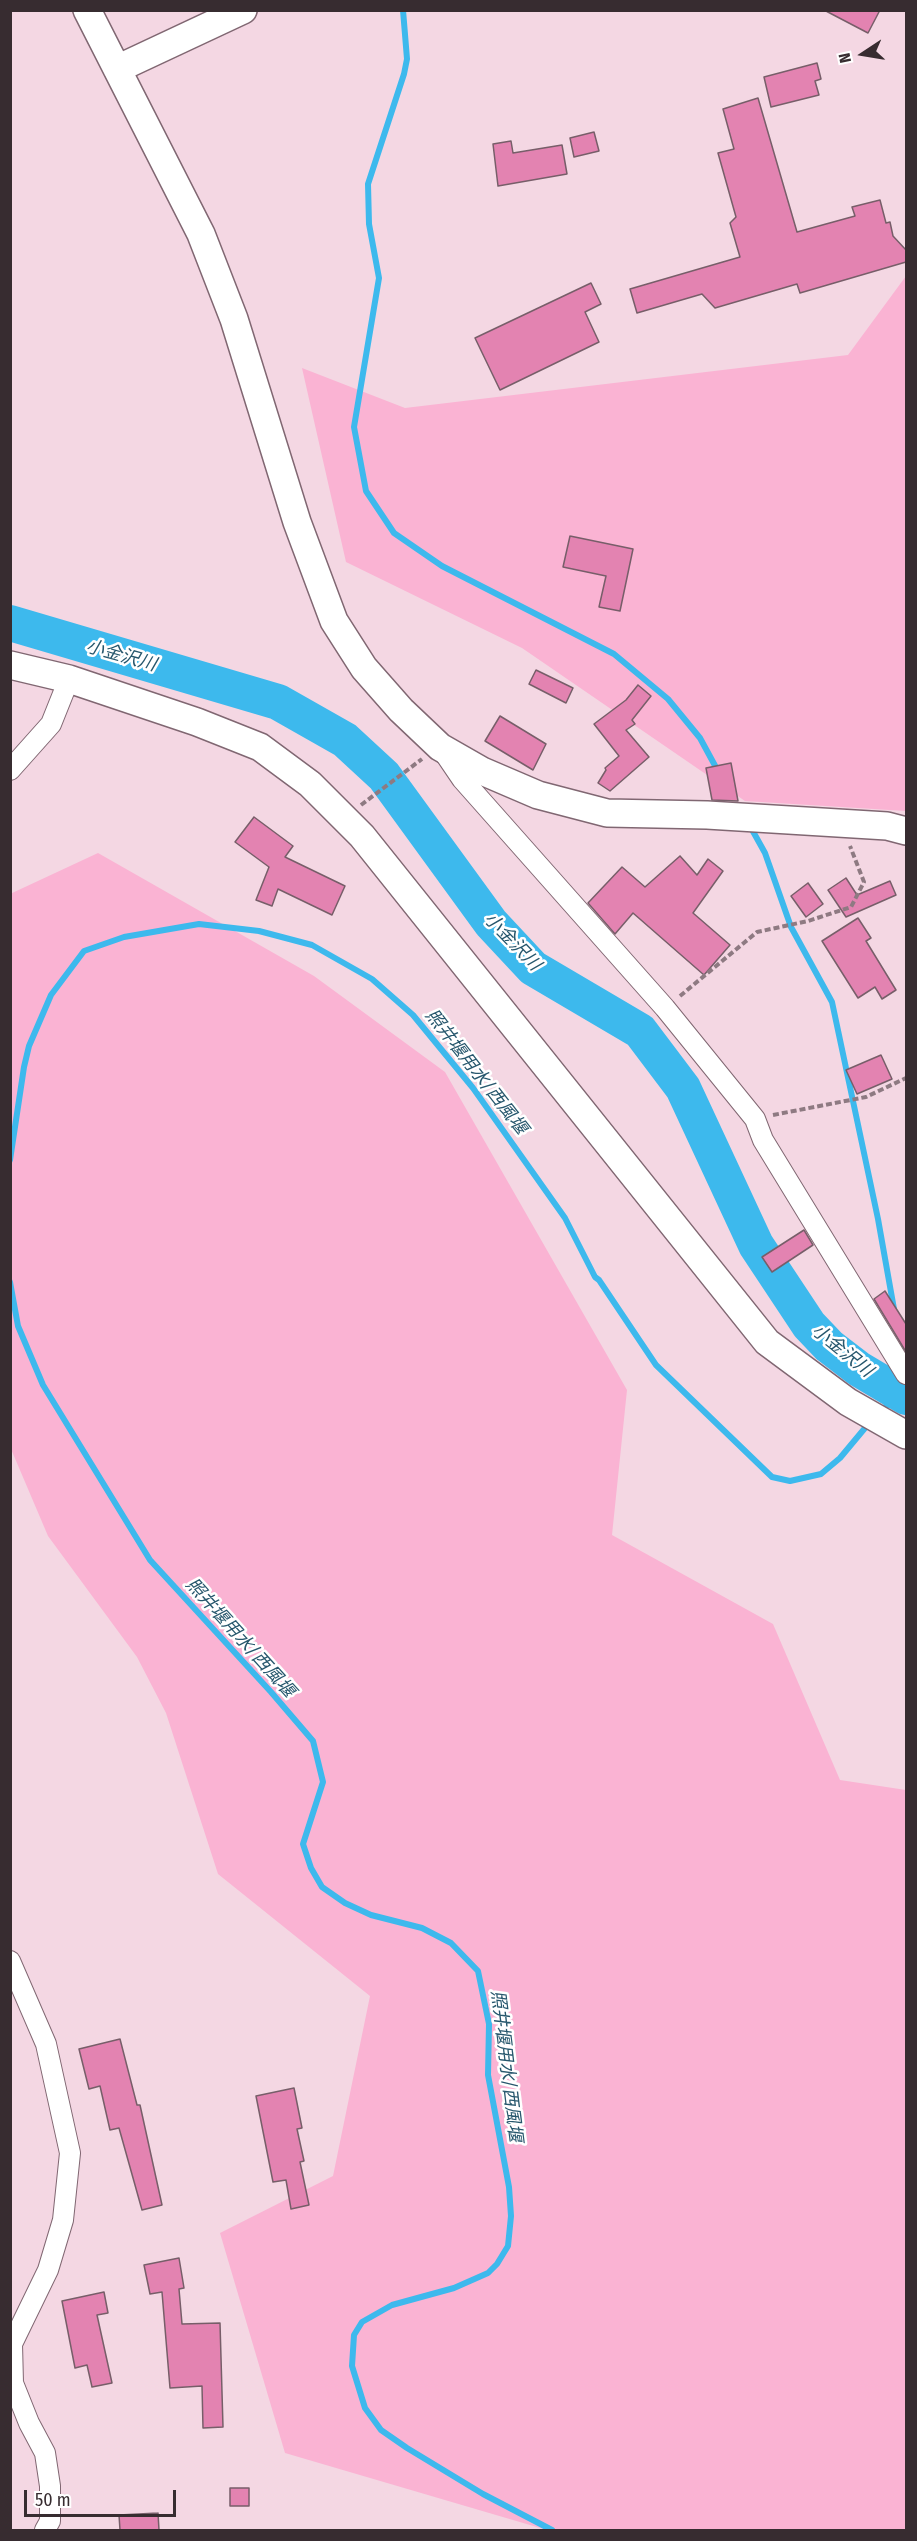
<!DOCTYPE html>
<html>
<head>
<meta charset="utf-8">
<style>
	body { margin:0 }
	#map { position:relative; width:917px; height:2541px; overflow:hidden; background:#f4d7e3; font-family:"Fira Sans Condensed",sans-serif }
	canvas { display:block }
	.frame { position:absolute; inset:0; border:12px solid #372c30; pointer-events:none }
	.north { position:absolute; left:833px; top:24px; width:60px; height:60px; -webkit-text-stroke:4px #fff; paint-order:stroke; rotate:258deg; font-size:16px; font-weight:700; line-height:24px; text-align:center; color:#372c30 }
	.north::after { content:''; display:block; margin:auto; width:21px; height:27px; background:#372c30; clip-path:polygon(50% 0,100% 100%,50% 72%,0 100%) }
	.scale { position:absolute; left:24px; top:2490px; width:152px; height:27px; box-sizing:border-box; border:3px solid #372c30; border-top:0; padding-left:8px; font-size:18px; line-height:21px; white-space:nowrap; color:#372c30; -webkit-text-stroke:4px #fff; paint-order:stroke }
</style>
</head>
<body>
<div id="map">
<canvas width="917" height="2541"></canvas>
<div class="frame"></div>
<div class="north">N</div>
<div class="scale">50 m</div>
</div>
<script>
const c = document.querySelector('canvas').getContext('2d');
c.lineJoin = 'round';
function fill(path, color) { c.fillStyle = color; c.fill(path, 'evenodd'); }
const poly = rows => new Path2D(rows.map(r => 'M' + r).join(''));
function strokePath(path, color, width, dash) { c.strokeStyle = color; c.lineWidth = width; c.lineCap = dash ? 'butt' : 'round'; c.setLineDash(dash || []); c.stroke(path); }
function write(font, color, halo, rows, align = 'center') {
  c.font = font + ' "Fira Sans Condensed","Noto Sans JP",sans-serif'; c.lineWidth = 5; c.setLineDash([]); c.textBaseline = 'middle'; c.strokeStyle = halo; c.fillStyle = color; for (const [text, x, y, turn = 0] of rows) {
    c.save(); c.translate(x, y); c.rotate((+turn || 0) * Math.PI / 180); c.textAlign = isNaN(turn) ? turn : align; if (halo) c.strokeText(text, 0, 0); c.fillText(text, 0, 0); c.restore();
  }
}
const green = poly([
	[906,276,906,811,745,801,522,648,346,562,302,368,405,408,848,355],
	[98,853,314,976,445,1072,627,1390,612,1535,773,1624,840,1780,906,1790,906,2530,547,2530,285,2453,220,2233,333,2176,370,1996,218,1874,166,1713,137,1657,48,1536,11,1449,10,894]
]);
const stream = poly([
	[403,10,407,59,404,74,368,184,369,224,379,278,354,427,366,491,394,533,442,566,614,654,668,699,700,738,719,773],
	[750,826,765,853,791,927,832,1002,878,1219,894,1309],
	[10,1160,24,1067,29,1046,51,995,84,951,124,937,199,924,259,931,312,945,372,979,413,1015,473,1088,565,1218,595,1277,599,1280,656,1365,772,1477,790,1481,821,1474,840,1458,870,1422],
	[10,1282,18,1326,43,1385,150,1560,271,1692,313,1741,323,1782,303,1844,311,1868,322,1887,345,1903,371,1915,422,1928,451,1943,478,1971,489,2024,488,2075,509,2187,511,2216,508,2246,497,2264,488,2273,454,2288,392,2305,362,2322,354,2335,352,2366,365,2408,381,2430,407,2448,483,2494,552,2530],
	[879,1412,900,1395,898,1373]
]);
const river = poly([
	[10,623,278,702,345,740,384,776,491,923,533,968,640,1031,683,1088,756,1245,809,1325,829,1346,859,1369,906,1397]
]);
const building = poly([
	[824,10,880,10,868,33,824,10],
	[817,63,821,79,815,81,819,95,771,107,764,77,817,63],
	[758,98,797,232,855,216,852,207,880,200,886,223,890,222,893,236,906,250,906,262,800,293,797,284,715,308,702,294,637,313,630,289,740,257,730,223,736,217,718,153,734,149,723,109,758,98],
	[594,132,599,151,574,157,570,138,594,132],
	[511,141,513,153,562,145,567,174,498,186,493,144,511,141],
	[591,283,601,304,585,312,599,342,500,390,475,338,591,283],
	[570,536,633,549,620,611,599,607,606,576,563,567,570,536],
	[536,670,573,688,566,703,529,684,536,670],
	[638,685,651,696,632,720,635,724,626,730,649,757,610,791,598,783,606,770,605,768,619,756,594,724,626,700,638,685],
	[500,716,546,744,533,770,485,741,500,716],
	[731,763,738,801,712,800,706,768,731,763],
	[254,817,293,846,285,857,345,886,332,915,278,889,272,906,256,900,269,867,235,842,254,817],
	[680,856,697,875,708,859,723,871,693,913,730,945,704,975,633,913,615,934,588,903,622,867,645,887,680,856],
	[846,878,857,895,890,881,896,895,846,917,828,890,846,878],
	[808,883,823,904,806,917,791,896,808,883],
	[858,918,871,938,866,941,896,990,882,999,875,987,858,998,822,941,858,918],
	[881,1055,892,1079,857,1094,846,1070,881,1055],
	[804,1230,813,1245,772,1272,762,1257,804,1230],
	[885,1291,906,1324,906,1352,874,1299,885,1291],
	[120,2039,137,2105,140,2105,162,2205,142,2210,119,2128,110,2130,100,2086,89,2089,79,2049,120,2039],
	[294,2088,302,2128,297,2129,304,2161,300,2162,309,2205,291,2209,286,2180,273,2182,256,2096,294,2088],
	[179,2258,184,2288,179,2289,182,2324,220,2323,223,2427,203,2428,202,2386,170,2388,162,2292,150,2294,144,2265,179,2258],
	[104,2292,108,2313,97,2315,112,2383,92,2387,87,2365,75,2368,62,2301,104,2292],
	[230,2488,249,2488,249,2506,230,2506,230,2488],
	[158,2513,159,2530,120,2530,119,2515,158,2513]
]);
const path = poly([
	[361,805,422,759],
	[680,996,757,932,808,921,851,907,864,882,850,846],
	[773,1115,866,1097,906,1078]
]);
const street = poly([
	[443,751,462,779,665,1008,755,1119,763,1140,906,1374],
	[10,770,51,724,69,679],
	[10,1961,46,2044,70,2153,63,2220,48,2270,12,2344,13,2383,29,2423,45,2453,50,2486,50,2521,45,2530]
]);
const secondary = poly([
	[87,10,201,234,234,319,297,522,334,621,364,668,401,710,440,747,482,771,538,795,607,813,707,815,887,826,906,831],
	[117,69,243,10],
	[10,665,69,679,197,722,260,747,310,784,362,836,767,1342,848,1402,906,1435]
]);
const waterNames = [
	["小金沢川",121,656,16],
	["小金沢川",512,942,46],
	["照井堰用水/西風堰",476,1072,52],
	["小金沢川",842,1351,39],
	["照井堰用水/西風堰",240,1638,48],
	["照井堰用水/西風堰",506,2066,83]
];
fill(green, '#fab3d3');
strokePath(stream, '#3db9ed', 6);
strokePath(river, '#3db9ed', 36);
fill(building, '#e383b1');
strokePath(building, '#775e69', 1.5);
strokePath(street, '#806772', 22);
strokePath(secondary, '#806772', 30);
strokePath(path, '#8e7a82', 4, [6, 3]);
strokePath(street, '#fff', 20);
strokePath(secondary, '#fff', 27);
write('italic 18px', '#27576d', '#fff', waterNames);
</script>
</body>
</html>
